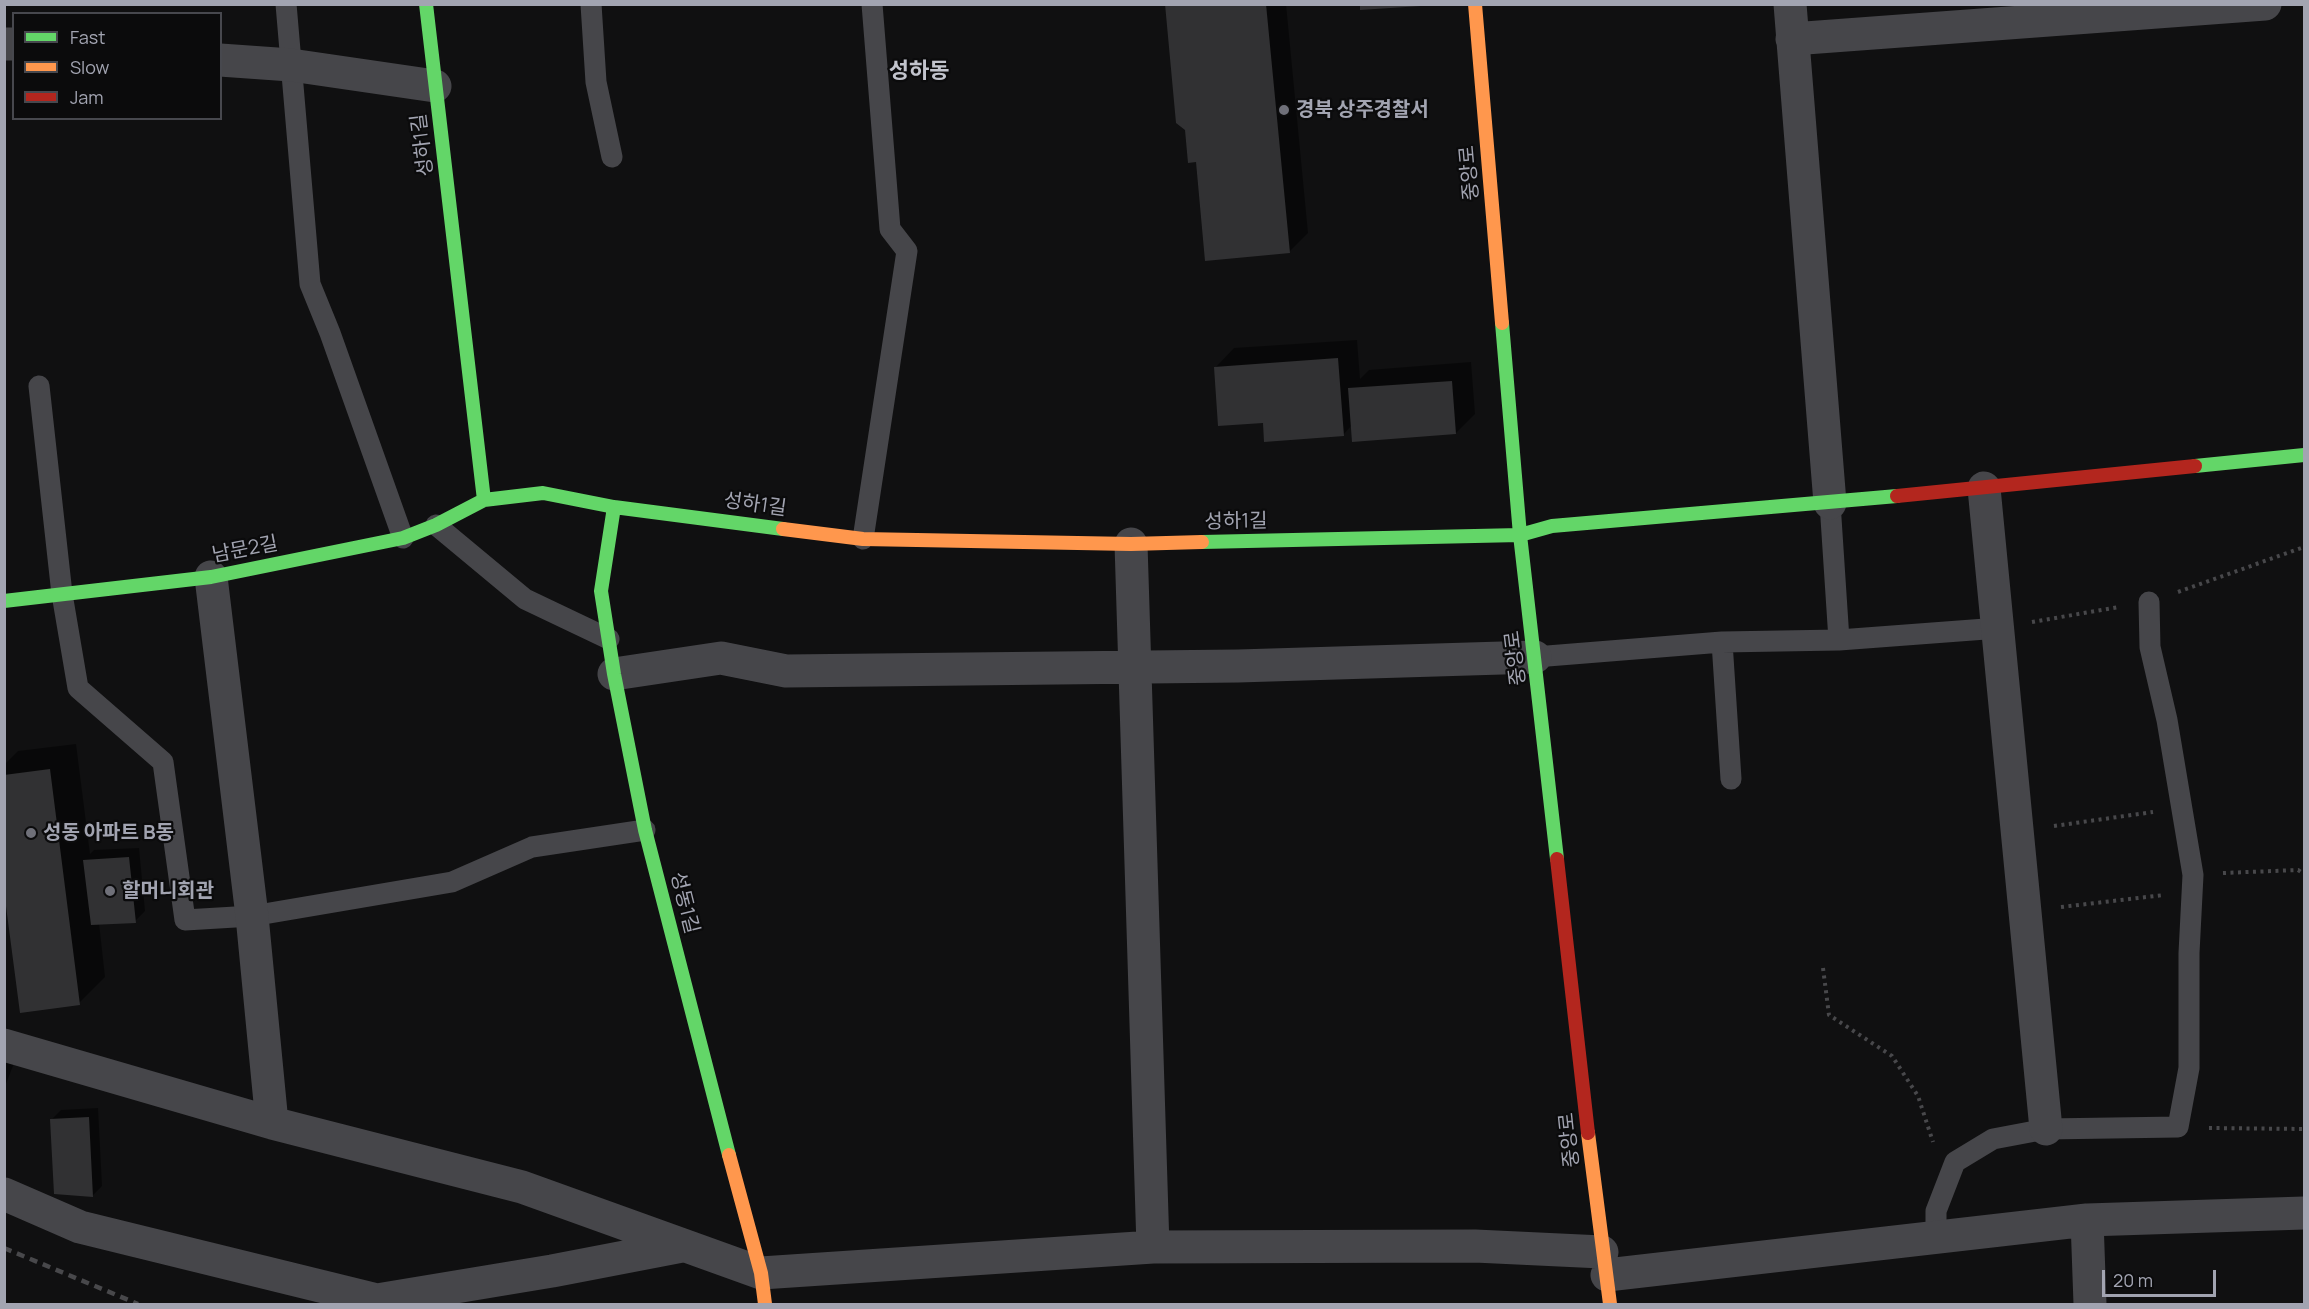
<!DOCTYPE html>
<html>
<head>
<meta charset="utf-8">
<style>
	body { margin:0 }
	#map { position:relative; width:2309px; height:1309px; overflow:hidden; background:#101011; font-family:Manrope,sans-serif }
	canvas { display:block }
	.frame { position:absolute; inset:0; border:6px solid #a2a4b1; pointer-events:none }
	.legend { position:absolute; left:12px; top:12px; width:210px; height:108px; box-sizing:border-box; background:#0b0b0c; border:2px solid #47484e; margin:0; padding:8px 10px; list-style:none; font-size:18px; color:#a2a4b1 }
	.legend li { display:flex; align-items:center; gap:12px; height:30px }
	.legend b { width:30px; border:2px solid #47484e }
	.scale { position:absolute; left:2102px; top:1270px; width:114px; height:27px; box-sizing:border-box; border:3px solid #a2a4b1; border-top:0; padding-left:8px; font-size:18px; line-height:21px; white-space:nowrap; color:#a2a4b1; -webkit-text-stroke:4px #0b0b0c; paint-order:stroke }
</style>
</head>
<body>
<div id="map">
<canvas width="2309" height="1309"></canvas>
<div class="frame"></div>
<ul class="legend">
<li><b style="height:8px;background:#63d668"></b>Fast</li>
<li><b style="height:8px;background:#ff974d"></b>Slow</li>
<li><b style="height:8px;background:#b3261e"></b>Jam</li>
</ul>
<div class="scale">20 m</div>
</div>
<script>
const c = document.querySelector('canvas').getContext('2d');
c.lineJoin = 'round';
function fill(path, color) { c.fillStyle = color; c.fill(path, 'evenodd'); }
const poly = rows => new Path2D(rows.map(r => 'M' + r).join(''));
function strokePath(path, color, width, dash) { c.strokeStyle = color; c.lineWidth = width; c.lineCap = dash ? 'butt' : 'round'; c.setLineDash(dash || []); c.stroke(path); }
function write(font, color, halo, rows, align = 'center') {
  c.font = font + ' Manrope,"Noto Sans KR",sans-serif'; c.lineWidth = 4.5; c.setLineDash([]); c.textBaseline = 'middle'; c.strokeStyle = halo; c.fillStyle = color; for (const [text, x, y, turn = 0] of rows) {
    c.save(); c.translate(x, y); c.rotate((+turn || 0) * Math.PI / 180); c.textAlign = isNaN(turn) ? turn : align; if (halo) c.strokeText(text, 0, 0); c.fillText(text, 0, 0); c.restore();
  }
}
const shadow = poly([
	[1166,4,1286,4,1308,233,1289,252,1197,161,1187,129],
	[1357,340,1360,379,1369,370,1471,362,1475,414,1456,433,1352,425,1343,435,1264,422,1215,368,1234,348],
	[76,744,90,854,94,850,139,848,145,911,135,921,99,923,105,977,79,1003,4,879,4,765,18,751],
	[4,1040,21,1045,4,1089],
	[98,1108,102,1186,92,1196,51,1120,61,1110]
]);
const building = poly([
	[1165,4,1266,4,1290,253,1205,261,1196,162,1188,163,1185,130,1176,123],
	[1360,4,1421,4,1421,6,1360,10],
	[1338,358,1344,436,1264,442,1263,423,1218,426,1214,367],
	[1452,381,1456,434,1352,442,1348,388],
	[50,769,80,1005,20,1013,4,891,4,775],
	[129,857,136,923,91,925,83,860],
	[89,1117,93,1197,54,1194,50,1119]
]);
const path = poly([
	[2178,592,2304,547],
	[2032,622,2119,607],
	[2054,826,2153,812],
	[2223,873,2298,870,2304,874],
	[2061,907,2164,895],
	[1823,968,1829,1015,1892,1056,1918,1096,1933,1142],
	[2209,1128,2304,1129]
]);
const lane = poly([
	[286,4,310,284,330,333,403,538],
	[591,4,596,82,612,157],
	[39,386,62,594,78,688,163,762,185,920,252,916,452,882,532,847,645,830],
	[1830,503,1839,640],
	[436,525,525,599,609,639],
	[863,539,907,251,890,229,872,4],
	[1722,642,1731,779],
	[1535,657,1722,642,1839,640,1999,628],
	[1936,1237,1936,1211,1955,1162,1993,1139,2046,1129,2178,1127,2189,1068,2189,953,2193,875,2167,720,2150,647,2149,602]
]);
const street = poly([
	[1790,4,1830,503],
	[1792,39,2265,4],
	[4,44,14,44],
	[220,60,291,65,435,86],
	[1984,488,2046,1129],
	[1131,544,1153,1247],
	[211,577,252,916,272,1123],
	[614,674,721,658,786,671,1238,666,1535,657],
	[4,1045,272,1123,522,1187,761,1273,1153,1247,1475,1246,1602,1252],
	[4,1194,80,1227,377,1300,552,1271,682,1246],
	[2087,1220,2090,1304],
	[1607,1275,2087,1220,2304,1213]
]);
const fast = poly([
	[426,4,484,500],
	[1502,323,1520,535,1557,859],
	[2195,466,2304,455],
	[614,507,601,591,614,674,645,830,729,1155],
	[1202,542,1520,535,1552,526,1897,496],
	[4,601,211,577,403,538,436,525,484,500,543,493,614,507,783,529]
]);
const slow = poly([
	[1475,4,1502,323],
	[783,529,863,539,1131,544,1202,542],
	[1588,1133,1610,1304],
	[729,1155,761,1273,765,1304]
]);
const jam = poly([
	[1897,496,2195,466],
	[1557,859,1588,1133]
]);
const rail = poly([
	[4,1248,138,1304]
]);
const markers = [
	[1284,110,6,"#6f7079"],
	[31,833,6,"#6f7079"],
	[110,891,6,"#6f7079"]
];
const poiNames = [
	["경북 상주경찰서",1296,110],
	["성동 아파트 B동",43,833],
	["할머니회관",122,891]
];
const streetNames = [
	["성하1길",423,145,-97],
	["중앙로",1470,173,-95],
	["성하1길",755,505,8],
	["성하1길",1236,522,-1],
	["남문2길",245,550,-11],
	["중앙로",1516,658,-97],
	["성동1길",684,903,76],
	["중앙로",1570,1140,-96]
];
const quarterNames = [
	["성하동",919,72]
];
fill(shadow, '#0007');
fill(building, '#313133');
strokePath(path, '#48484b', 4, [3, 4.5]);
strokePath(lane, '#46464a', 21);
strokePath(street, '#46464a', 33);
strokePath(fast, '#63d668', 14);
strokePath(slow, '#ff974d', 14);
strokePath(jam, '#b3261e', 14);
strokePath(rail, '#48484b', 4.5, [8, 6]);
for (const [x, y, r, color] of markers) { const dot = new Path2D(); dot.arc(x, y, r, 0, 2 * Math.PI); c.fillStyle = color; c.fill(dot); strokePath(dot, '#0b0b0c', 2); }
write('bold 20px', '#a2a4b1', '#0b0b0c', poiNames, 'left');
write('20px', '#a2a4b1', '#0b0b0c', streetNames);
write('bold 22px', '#c2c4cd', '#0b0b0c', quarterNames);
</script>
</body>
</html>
